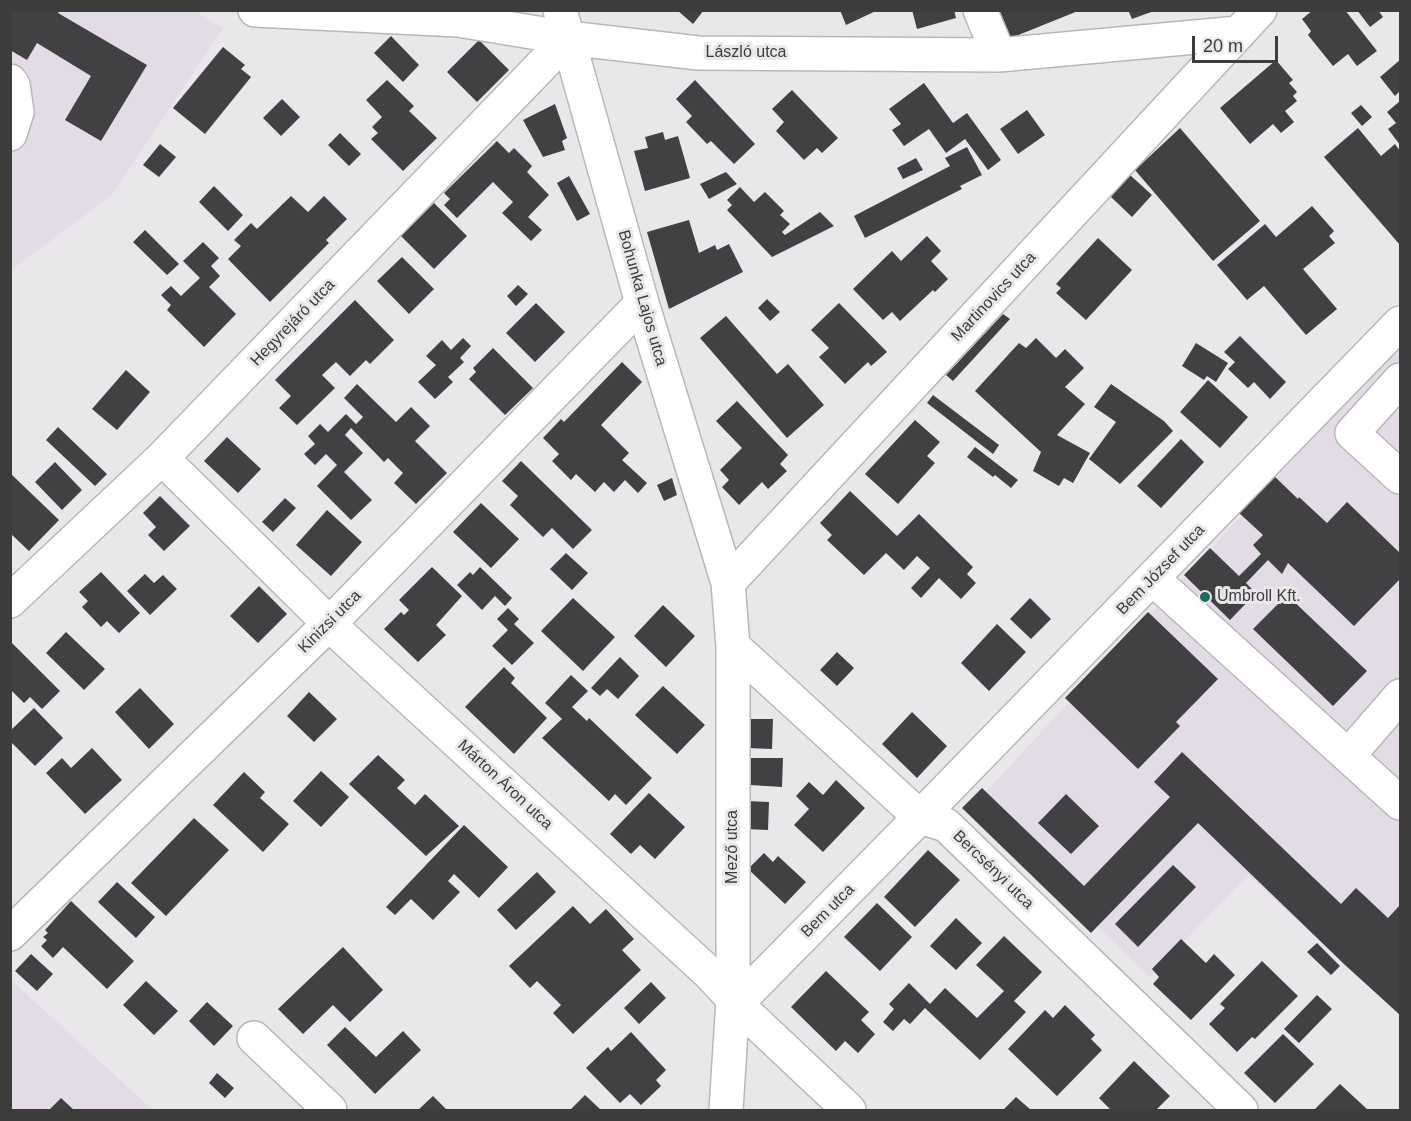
<!DOCTYPE html>
<html>
<head>
<meta charset="utf-8">
<style>
	body { margin:0 }
	#map { position:relative; width:1411px; height:1121px; overflow:hidden; background:#eae7eb; font-family:Arial,sans-serif }
	canvas { display:block }
	.frame { position:absolute; inset:0; border:12px solid #3d3c3d; pointer-events:none }
	.scale { position:absolute; left:1192px; top:36px; width:86px; height:27px; box-sizing:border-box; border:3px solid #3d3c3d; border-top:0; padding-left:8px; font-size:18px; line-height:21px; white-space:nowrap; color:#3d3c3d; -webkit-text-stroke:4px #eae7eb; paint-order:stroke }
</style>
</head>
<body>
<div id="map">
<canvas width="1411" height="1121"></canvas>
<div class="frame"></div>
<div class="scale">20 m</div>
</div>
<script>
const c = document.querySelector('canvas').getContext('2d');
c.lineJoin = 'round';
function fill(path, color) { c.fillStyle = color; c.fill(path, 'evenodd'); }
const poly = rows => new Path2D(rows.map(r => 'M' + r).join(''));
function strokePath(path, color, width, dash) { c.strokeStyle = color; c.lineWidth = width; c.lineCap = dash ? 'butt' : 'round'; c.setLineDash(dash || []); c.stroke(path); }
function write(font, color, halo, rows, align = 'center') {
  c.font = font + ' Arial,sans-serif'; c.lineWidth = 6; c.setLineDash([]); c.textBaseline = 'middle'; c.strokeStyle = halo; c.fillStyle = color; for (const [text, x, y, turn = 0] of rows) {
    c.save(); c.translate(x, y); c.rotate((+turn || 0) * Math.PI / 180); c.textAlign = isNaN(turn) ? turn : align; if (halo) c.strokeText(text, 0, 0); c.fillText(text, 0, 0); c.restore();
  }
}
const built = poly([
	[11,11,195,11,223,28,112,195,11,270],
	[1400,344,1400,1015,1248,875,1150,977,973,806],
	[11,980,153,1110,11,1110]
]);
const building = poly([
	[10,10,60,10,58,13,147,65,101,141,65,120,91,76,37,43,27,60,10,50],
	[677,10,704,10,693,24],
	[840,10,878,10,846,25],
	[912,10,954,10,956,18,917,29],
	[999,10,1078,10,1078,11,1011,38],
	[1128,10,1154,10,1154,11,1132,19],
	[1313,10,1345,10,1377,51,1357,66,1348,54,1333,66,1308,35,1311,31,1302,19],
	[1357,10,1378,10,1383,17,1370,27],
	[391,36,419,65,403,82,374,53],
	[479,40,509,70,477,102,447,72],
	[223,47,245,65,241,69,251,77,205,134,173,108],
	[1276,60,1293,80,1289,83,1297,92,1293,96,1297,101,1285,111,1294,122,1281,133,1273,124,1250,144,1220,108],
	[1400,60,1400,91,1395,96,1380,77],
	[387,80,414,106,409,111,437,138,403,171,371,139,378,133,372,127,382,117,366,100],
	[695,80,755,144,734,164,711,141,707,144,686,122,692,116,676,99],
	[924,83,953,123,967,113,1001,160,988,170,965,139,946,153,929,129,904,146,892,130,901,124,889,109],
	[792,90,838,138,822,153,817,148,804,160,776,131,784,122,772,109],
	[282,99,300,117,281,136,263,118],
	[1400,101,1400,145,1388,129,1396,123,1387,112],
	[555,104,567,138,562,141,565,150,543,157,523,120],
	[1361,105,1372,117,1362,126,1351,113],
	[1027,110,1045,135,1018,154,1000,129],
	[1180,128,1260,221,1213,261,1135,170],
	[1358,128,1381,156,1395,144,1400,151,1400,245,1324,157],
	[663,132,665,140,678,136,690,178,645,191,634,151,648,148,645,137],
	[340,133,361,154,349,166,328,145],
	[497,141,509,153,514,148,532,166,527,172,549,195,528,217,542,230,531,241,502,213,513,202,493,182,457,218,444,205,450,199,444,193],
	[160,144,176,157,159,177,143,165],
	[967,147,982,175,960,186,962,189,865,238,854,216,950,166,945,158],
	[916,158,923,170,903,179,897,168],
	[726,172,737,184,709,199,700,184],
	[1130,175,1152,195,1132,217,1111,197],
	[569,176,590,214,577,221,557,183],
	[214,186,243,215,228,231,199,202],
	[740,187,754,202,765,192,784,211,780,215,790,224,782,232,785,235,820,212,834,226,772,257,727,210,732,205,727,200],
	[291,196,308,212,324,196,347,219,326,240,329,243,270,302,228,259,241,246,234,240,251,223,257,229],
	[434,203,467,236,434,269,401,236],
	[1312,206,1334,231,1329,236,1335,243,1303,269,1337,309,1306,335,1264,286,1247,300,1217,265,1265,224,1276,237],
	[689,220,699,253,715,245,717,250,729,244,743,272,669,309,647,232],
	[145,230,179,264,167,275,133,242],
	[927,236,941,251,931,261,948,279,935,292,933,290,900,321,892,312,883,320,853,289,892,251,901,261],
	[1098,238,1132,270,1086,320,1056,293,1061,288,1056,284],
	[203,242,219,258,211,266,220,276,209,287,236,314,204,347,167,310,171,305,161,295,171,286,181,296,200,278,183,261],
	[402,257,434,289,409,314,377,281],
	[518,285,528,294,516,306,507,296],
	[767,299,780,312,770,321,758,308],
	[355,300,394,340,370,364,366,360,350,376,336,362,322,375,335,388,297,425,279,408,291,396,275,380],
	[536,303,565,332,535,362,506,333],
	[839,303,887,352,871,366,868,362,845,384,819,357,829,348,811,330],
	[1003,314,1010,319,953,381,946,375],
	[726,316,777,374,788,364,824,405,787,438,700,338],
	[1240,336,1286,382,1270,399,1254,382,1248,388,1228,369,1235,362,1224,352],
	[463,338,471,346,460,358,464,362,448,377,453,382,435,399,418,382,436,365,426,356,442,340,451,350],
	[1036,338,1056,358,1065,349,1084,368,1065,387,1085,404,1057,435,1090,453,1073,483,1064,478,1059,486,1033,471,1041,452,975,391,1019,343,1026,348],
	[1196,343,1228,363,1216,382,1207,376,1204,380,1182,366],
	[493,348,533,388,505,415,469,379,476,372,473,368],
	[622,362,642,382,601,425,629,453,622,460,647,483,638,493,625,480,614,492,604,482,595,492,576,474,571,480,552,461,559,454,543,438,561,419,564,422],
	[126,370,150,392,117,430,92,409],
	[1208,380,1248,417,1220,448,1180,412],
	[357,384,396,422,411,407,430,426,415,441,447,473,416,504,394,483,403,473,388,458,384,462,351,428,345,435,363,453,344,472,372,500,351,520,317,486,337,465,326,454,315,465,304,454,315,444,308,436,320,424,328,432,346,414,356,424,363,417,344,398],
	[1111,384,1164,421,1173,431,1120,484,1089,459,1116,422,1094,407],
	[933,395,999,445,993,454,927,403],
	[737,401,788,455,780,464,787,471,768,489,762,482,739,505,722,487,729,480,720,470,742,448,716,421],
	[915,420,940,442,927,456,935,463,898,504,865,474],
	[58,427,107,474,95,486,46,440],
	[227,437,261,469,238,493,204,461],
	[1181,439,1204,462,1161,508,1137,486],
	[975,447,1018,480,1011,488,995,475,993,477,967,457],
	[521,461,592,530,573,549,552,528,543,537,510,505,518,496,502,481],
	[55,462,82,490,62,510,35,482],
	[10,473,59,520,29,551,10,533],
	[1273,475,1298,499,1299,497,1327,523,1347,502,1400,553,1400,579,1354,626,1288,563,1282,574,1268,560,1246,583,1256,593,1230,620,1184,575,1210,548,1239,576,1261,554,1253,545,1263,535,1238,512],
	[672,478,677,495,664,501,657,485],
	[850,491,897,536,919,514,973,567,967,574,976,583,961,599,939,578,921,598,911,588,930,568,917,556,904,570,886,553,864,575,827,540,832,535,820,523],
	[160,496,190,526,164,551,148,535,156,527,143,513],
	[285,498,296,508,273,532,262,522],
	[481,503,519,539,491,568,453,532],
	[327,510,362,542,331,576,296,545],
	[566,553,588,573,572,590,550,569],
	[432,567,462,596,436,625,446,635,418,662,384,629,401,612,404,615,409,610,399,600],
	[480,567,512,598,505,606,495,596,482,610,457,585,470,572,473,575],
	[101,572,140,613,119,633,107,621,101,627,82,607,88,601,79,592],
	[145,574,154,583,163,575,177,589,150,615,127,591],
	[259,586,287,614,258,643,230,616],
	[1287,595,1367,671,1333,706,1253,629],
	[573,598,615,637,583,671,541,631],
	[1030,598,1051,619,1031,639,1010,619],
	[663,605,695,636,666,667,634,636],
	[508,608,519,619,514,624,534,643,512,665,492,646,508,630,497,619],
	[1148,612,1218,679,1176,722,1180,726,1138,769,1065,698],
	[997,624,1026,652,989,691,961,663],
	[66,632,105,669,84,690,46,653],
	[10,641,60,691,42,709,30,697,24,703,10,689],
	[837,652,854,668,837,686,820,670],
	[620,657,639,676,618,699,607,689,600,696,591,688],
	[504,667,515,678,511,683,547,718,514,754,465,707],
	[571,675,588,691,572,707,587,721,589,718,652,778,626,805,615,794,609,801,542,738,562,719,545,703],
	[663,686,705,725,677,754,635,715],
	[140,688,174,724,149,749,115,712],
	[309,692,337,719,314,742,287,716],
	[34,708,63,738,35,766,10,741,10,731],
	[912,712,947,746,917,778,882,744],
	[748,719,773,719,772,749,747,748],
	[92,748,122,780,85,814,46,773,62,758,71,768],
	[1182,752,1341,904,1356,888,1388,918,1400,905,1400,1015,1344,964,1198,823,1091,933,962,808,982,788,1084,886,1170,797,1154,782],
	[378,755,405,780,397,788,415,805,425,794,459,826,426,856,349,784],
	[751,758,783,758,782,787,750,785],
	[321,771,349,797,321,827,293,801],
	[244,772,265,792,260,798,289,824,263,852,213,805],
	[836,780,865,808,823,852,794,825,809,809,796,796,809,782,823,795],
	[649,793,685,827,655,859,640,845,631,854,610,834],
	[1066,794,1099,826,1071,854,1038,823],
	[746,801,769,802,768,830,745,829],
	[194,818,229,850,166,916,131,883],
	[464,825,508,867,479,898,454,874,448,881,460,892,433,920,411,899,395,915,386,907],
	[928,850,960,880,915,927,884,897],
	[764,853,773,862,778,856,806,882,785,904,748,869],
	[1173,865,1196,887,1138,947,1115,924],
	[537,872,556,892,516,930,497,910],
	[117,882,155,917,136,938,98,902],
	[71,901,134,961,107,989,63,947,53,958,41,946,47,940,43,937,48,933,45,930],
	[877,903,912,937,880,971,844,937],
	[573,906,590,924,606,909,634,939,622,950,641,970,573,1034,553,1013,561,1005,537,981,530,988,509,966],
	[956,918,982,943,956,970,930,946],
	[1004,936,1042,972,1014,1001,1026,1012,980,1060,925,1008,910,1024,904,1019,893,1031,883,1022,894,1009,889,1004,909,983,930,1004,945,988,977,1018,1004,991,976,965],
	[1181,939,1206,963,1214,954,1235,975,1191,1020,1153,984,1159,977,1152,969],
	[1317,943,1340,966,1331,975,1307,952],
	[343,947,383,990,350,1022,333,1005,303,1034,278,1009],
	[31,954,53,974,37,991,15,971],
	[1262,961,1298,996,1255,1039,1252,1037,1237,1052,1209,1024,1225,1008,1220,1004],
	[826,971,869,1012,861,1020,875,1034,858,1053,845,1041,836,1051,791,1007],
	[146,981,178,1011,154,1035,123,1005],
	[651,982,666,998,639,1024,624,1008],
	[1317,995,1332,1009,1299,1043,1284,1029],
	[207,1002,233,1026,214,1046,189,1021],
	[1065,1005,1095,1035,1091,1039,1102,1050,1057,1096,1008,1049,1045,1010,1053,1018],
	[345,1027,376,1057,403,1031,421,1050,375,1094,327,1045],
	[631,1032,666,1070,656,1080,661,1086,641,1105,630,1094,620,1103,586,1068,608,1047,611,1051],
	[1283,1034,1314,1064,1275,1103,1244,1073],
	[1134,1061,1170,1096,1156,1110,1111,1110,1099,1098],
	[217,1073,234,1088,225,1098,209,1083],
	[1340,1084,1368,1110,1314,1110],
	[585,1095,601,1110,571,1109],
	[433,1096,447,1110,418,1110],
	[1016,1097,1031,1110,1003,1110],
	[61,1098,74,1110,49,1110]
]);
const minor = poly([
	[255,10,458,20,568,38,698,53,999,55,1239,33],
	[560,10,642,303,728,583,733,646,733,1000,726,1110],
	[980,10,999,55],
	[10,81,13,85,17,112,10,134],
	[1400,380,1352,433,1400,477],
	[162,458,345,639,709,973,747,1014,849,1110],
	[1153,579,1400,803],
	[728,583,1260,10],
	[10,601,162,458,568,38],
	[733,646,920,817,946,825,1241,1110],
	[1348,756,1400,696],
	[10,934,330,623,642,303],
	[733,1000,744,996,920,817,1400,323],
	[254,1038,330,1110]
]);
const markers = [
	[1205,597,6,"#226a61"]
];
const streetNames = [
	["László utca",746,53],
	["Martinovics utca",994,297,-47],
	["Bohunka Lajos utca",642,298,74],
	["Hegyrejáró utca",293,323,-46],
	["Bem József utca",1161,570,-46],
	["Kinizsi utca",330,622,-45],
	["Márton Áron utca",505,785,43],
	["Mező utca",733,847,-90],
	["Bercsényi utca",993,870,44],
	["Bem utca",828,911,-45]
];
const poiNames = [
	["Umbroll Kft.",1217,597]
];
fill(built, '#e3dbe5');
fill(building, '#414144');
strokePath(minor, '#bab7ba', 36);
strokePath(minor, '#fff', 33);
for (const [x, y, r, color] of markers) { const dot = new Path2D(); dot.arc(x, y, r, 0, 2 * Math.PI); c.fillStyle = color; c.fill(dot); strokePath(dot, '#eae7eb', 2); }
write('16px', '#3d3c3d', '#eae7eb', streetNames);
write('16px', '#3d3c3d', '#eae7eb', poiNames, 'left');
</script>
</body>
</html>
